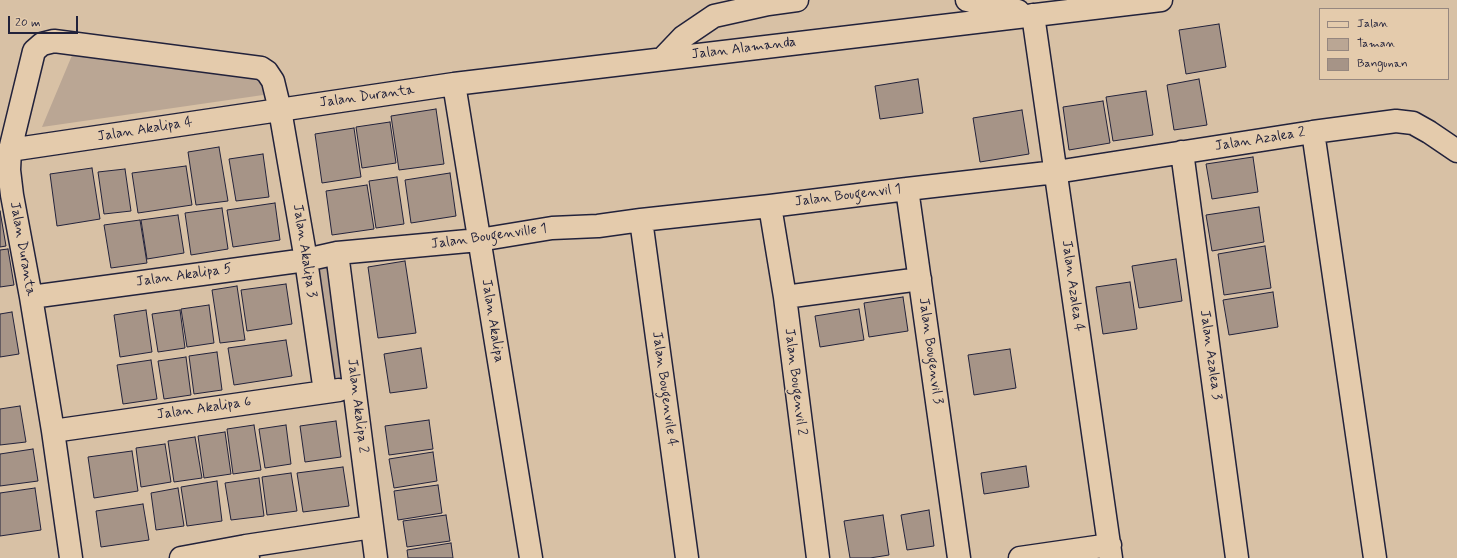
<!DOCTYPE html>
<html>
<head>
<meta charset="utf-8">
<style>
	body { margin:0 }
	#map { position:relative; width:1457px; height:558px; overflow:hidden; background:#d8c1a5; font-family:Mynerve,sans-serif }
	canvas { display:block }
	.legend { position:absolute; left:1319px; top:8px; width:130px; height:72px; box-sizing:border-box; background:#e4cbac; border:1px solid #96877f; margin:0; padding:5px 7px; list-style:none; font-size:12px; color:#22223b }
	.legend li { display:flex; align-items:center; gap:8px; height:20px }
	.legend b { width:20px; border:1px solid #96877f }
	.scale { position:absolute; left:8px; top:16px; width:70px; height:18px; box-sizing:border-box; border:2px solid #22223b; border-top:0; padding-left:5px; font-size:12px; line-height:14px; white-space:nowrap; color:#22223b; -webkit-text-stroke:3px #e4cbac; paint-order:stroke }
</style>
</head>
<body>
<div id="map">
<canvas width="1457" height="558"></canvas>
<ul class="legend">
<li><b style="height:5px;background:#e4cbac"></b>Jalan</li>
<li><b style="height:11px;background:#baa694"></b>Taman</li>
<li><b style="height:11px;background:#a69487"></b>Bangunan</li>
</ul>
<div class="scale">20 m</div>
</div>
<script>
const c = document.querySelector('canvas').getContext('2d');
c.lineJoin = 'round';
function fill(path, color) { c.fillStyle = color; c.fill(path, 'evenodd'); }
const poly = rows => new Path2D(rows.map(r => 'M' + r).join(''));
function strokePath(path, color, width, dash) { c.strokeStyle = color; c.lineWidth = width; c.lineCap = dash ? 'butt' : 'round'; c.setLineDash(dash || []); c.stroke(path); }
function write(font, color, halo, rows, align = 'center') {
  c.font = font + ' Mynerve,sans-serif'; c.lineWidth = 3; c.setLineDash([]); c.textBaseline = 'middle'; c.strokeStyle = halo; c.fillStyle = color; for (const [text, x, y, turn = 0] of rows) {
    c.save(); c.translate(x, y); c.rotate((+turn || 0) * Math.PI / 180); c.textAlign = isNaN(turn) ? turn : align; if (halo) c.strokeText(text, 0, 0); c.fillText(text, 0, 0); c.restore();
  }
}
const green = poly([
	[73,53,262,69,267,87,263,95,42,127],
	[328,258,345,377,332,378,315,260]
]);
const building = poly([
	[1219,24,1226,67,1186,74,1179,30,1219,24],
	[918,79,923,113,880,119,875,86,918,79],
	[1199,79,1207,125,1174,130,1167,85,1199,79],
	[1146,91,1153,135,1113,141,1106,97,1146,91],
	[1103,101,1110,143,1069,150,1063,107,1103,101],
	[436,109,444,164,399,170,391,116,436,109],
	[1022,110,1029,154,980,162,973,118,1022,110],
	[390,122,396,163,362,168,356,127,390,122],
	[354,128,361,177,322,183,315,134,354,128],
	[219,147,228,201,196,205,188,152,219,147],
	[263,154,269,197,236,201,229,159,263,154],
	[1253,157,1258,192,1212,199,1206,164,1253,157],
	[186,166,192,205,138,213,132,173,186,166],
	[92,168,100,219,57,226,50,174,92,168],
	[125,169,131,211,104,214,98,172,125,169],
	[450,173,456,216,411,223,405,180,450,173],
	[397,177,404,224,376,228,369,181,397,177],
	[367,185,374,229,332,235,326,191,367,185],
	[275,203,280,240,233,247,227,210,275,203],
	[1259,207,1264,242,1212,251,1206,215,1259,207],
	[222,208,228,249,191,255,185,213,222,208],
	[0,211,6,246,0,247,0,211],
	[178,215,184,253,147,259,141,220,178,215],
	[140,220,147,263,111,268,104,225,140,220],
	[1265,246,1271,288,1224,295,1218,254,1265,246],
	[8,249,14,285,0,287,0,250,8,249],
	[1176,259,1182,301,1139,308,1132,266,1176,259],
	[405,261,416,333,378,338,368,267,405,261],
	[1130,282,1137,329,1103,334,1096,287,1130,282],
	[286,284,292,324,247,331,241,290,286,284],
	[237,286,245,340,220,343,212,290,237,286],
	[1273,292,1278,327,1229,335,1223,300,1273,292],
	[903,297,908,331,869,337,864,303,903,297],
	[209,305,214,343,187,347,181,309,209,305],
	[859,309,864,340,820,347,815,316,859,309],
	[146,310,152,352,120,357,114,315,146,310],
	[180,310,185,348,158,352,152,314,180,310],
	[12,312,19,354,0,357,0,314,12,312],
	[286,340,292,376,234,385,228,348,286,340],
	[421,348,427,388,390,393,384,354,421,348],
	[1010,349,1016,388,974,395,968,355,1010,349],
	[217,352,222,390,194,394,189,356,217,352],
	[186,357,191,395,164,399,158,361,186,357],
	[151,360,157,399,123,404,117,365,151,360],
	[20,406,26,442,0,445,0,409,20,406],
	[429,420,433,449,389,455,385,426,429,420],
	[336,421,341,457,305,462,300,426,336,421],
	[254,425,261,470,233,474,227,429,254,425],
	[286,425,291,464,265,468,259,429,286,425],
	[225,432,231,474,204,478,198,436,225,432],
	[195,437,202,478,174,482,168,441,195,437],
	[165,444,171,482,141,487,136,448,165,444],
	[33,449,38,481,0,486,0,454,33,449],
	[132,451,138,491,94,498,88,457,132,451],
	[433,452,437,481,394,488,389,459,433,452],
	[1026,466,1029,487,984,494,981,473,1026,466],
	[343,467,349,506,303,512,297,473,343,467],
	[291,473,297,511,267,515,262,477,291,473],
	[259,478,264,516,231,520,225,483,259,478],
	[217,481,222,521,187,526,181,487,217,481],
	[438,485,442,513,398,520,394,491,438,485],
	[35,488,41,530,0,536,0,493,35,488],
	[178,488,184,526,156,530,151,493,178,488],
	[143,504,149,540,101,547,96,511,143,504],
	[929,510,934,546,907,550,901,515,929,510],
	[446,515,450,541,407,547,403,521,446,515],
	[883,515,889,555,870,558,850,558,844,521,883,515],
	[451,543,453,558,408,558,407,550,451,543]
]);
const street = poly([
	[967,0,1018,11],
	[1033,15,1111,558],
	[663,58,683,37,714,16,768,4,797,0],
	[454,84,531,558],
	[1313,132,1375,558],
	[10,150,454,84,1161,0],
	[1182,152,1237,558],
	[907,189,959,558],
	[770,206,785,297,818,558],
	[641,220,687,558],
	[337,253,376,558],
	[31,297,306,260,337,253,479,240,552,228,598,226,641,220,770,206,907,189,1056,172,1313,132,1396,121,1413,123,1429,132,1457,151],
	[785,297,920,279],
	[53,431,339,390],
	[246,546,372,527],
	[71,558,53,431,31,297,12,195,9,170,10,150,34,51,42,44,54,41,261,68,267,72,273,81,280,110,306,260,325,392],
	[181,558,246,546,248,558],
	[1020,558,1110,545]
]);
const streetNames = [
	["Jalan Alamanda",744,49,-7],
	["Jalan Duranta",367,97,-8],
	["Jalan Akalipa 4",145,130,-9],
	["Jalan Azalea 2",1260,140,-9],
	["Jalan Bougenvil 1",848,196,-7],
	["Jalan Bougenville 1",489,237,-8],
	["Jalan Duranta",22,249,80],
	["Jalan Akalipa 3",304,251,81],
	["Jalan Akalipa 5",184,276,-8],
	["Jalan Azalea 4",1072,286,82],
	["Jalan Akalipa",492,321,81],
	["Jalan Bougenvil 3",930,351,82],
	["Jalan Azalea 3",1210,355,82],
	["Jalan Bougenvil 2",795,382,83],
	["Jalan Bougenvile 4",664,389,82],
	["Jalan Akalipa 2",357,406,83],
	["Jalan Akalipa 6",204,409,-8]
];
fill(green, '#baa694');
fill(building, '#a69487');
strokePath(building, '#22223b', 1);
strokePath(street, '#22223b', 25);
strokePath(street, '#e4cbac', 22);
write('14px', '#22223b', '#e4cbac', streetNames);
</script>
</body>
</html>
